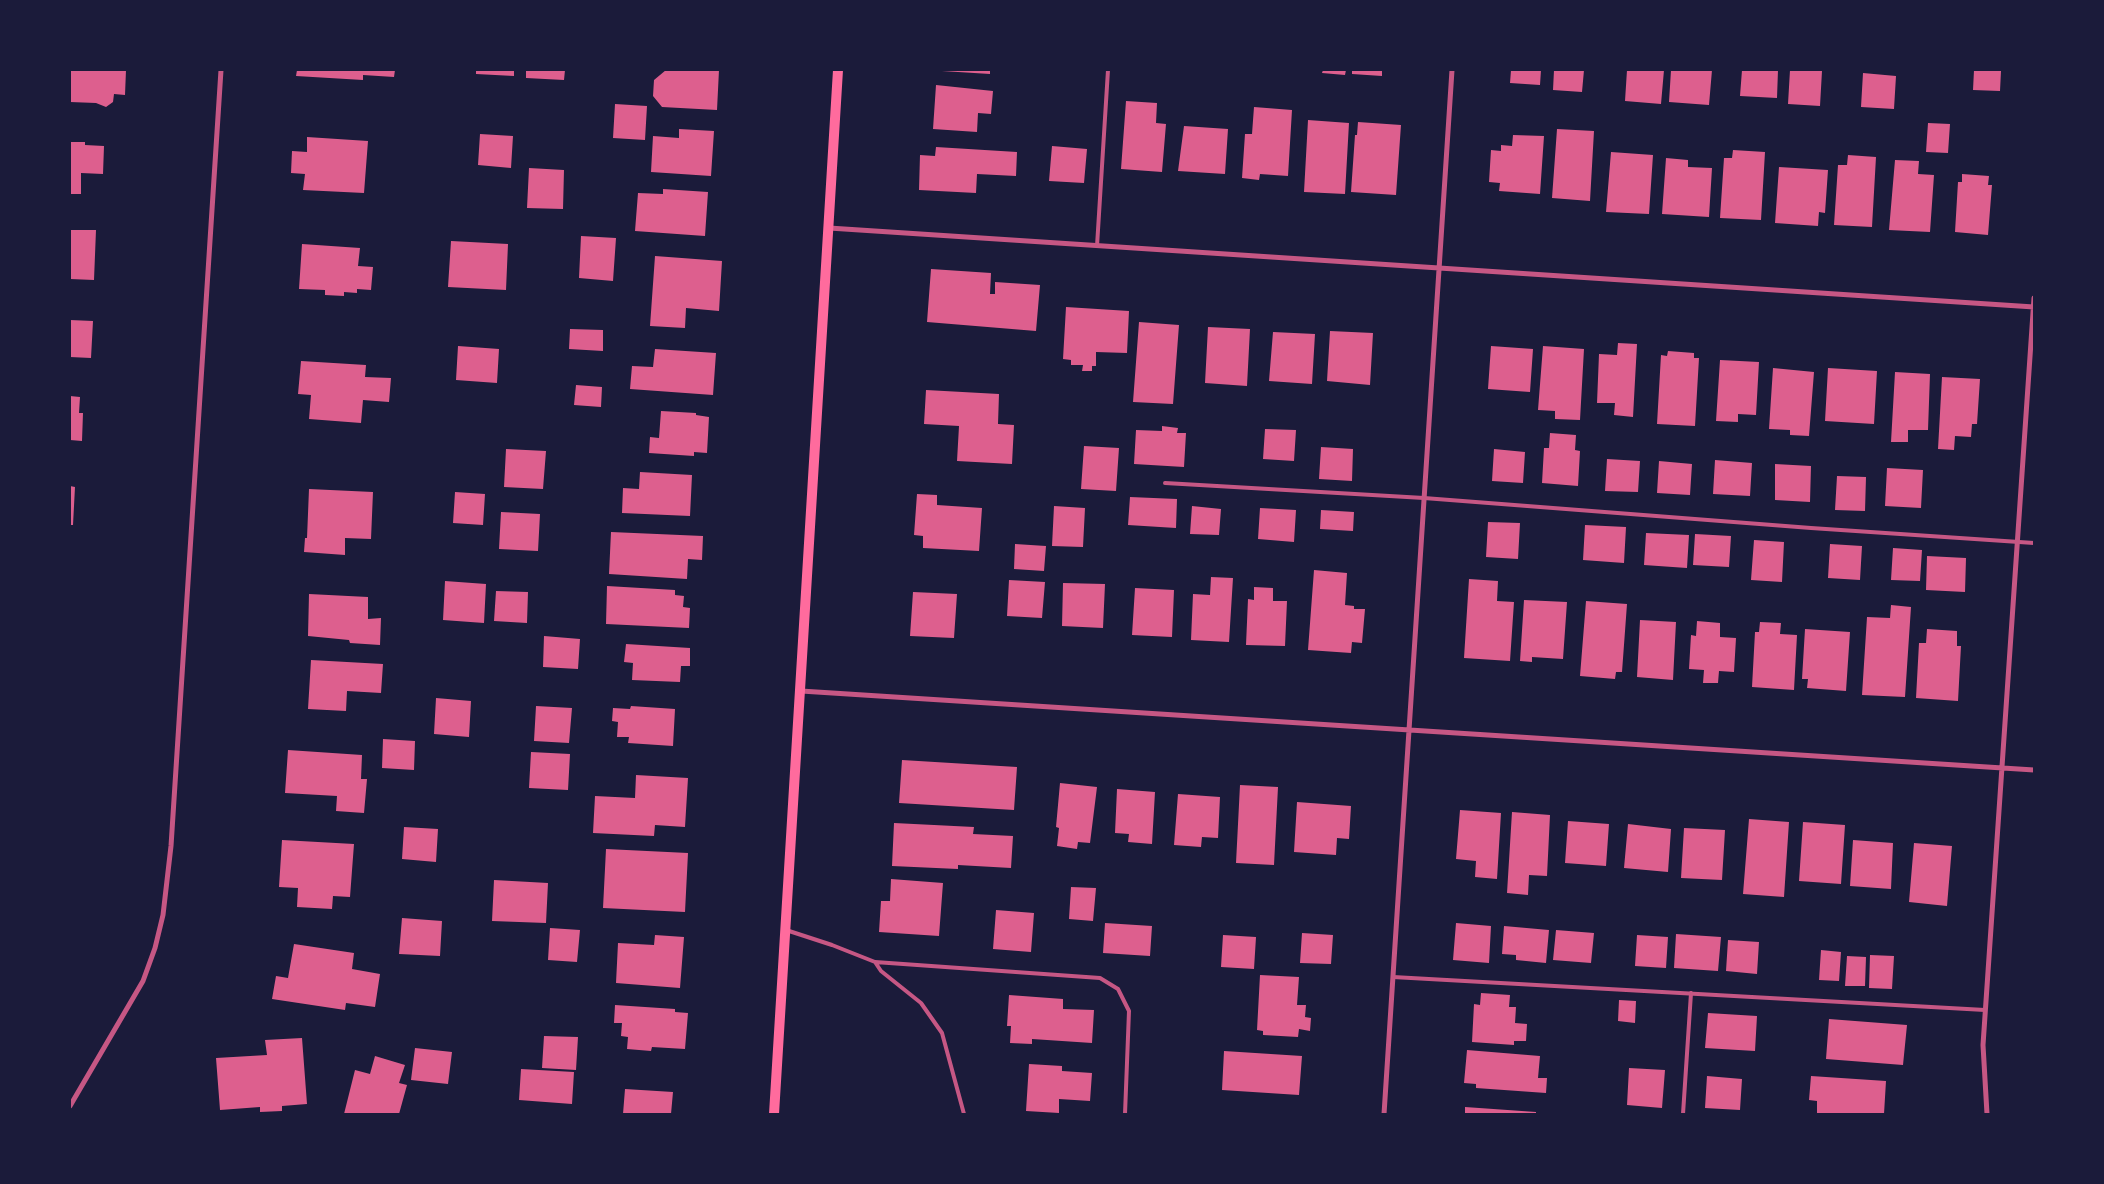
<!DOCTYPE html>
<html>
<head>
<meta charset="utf-8">
<style>
	body { margin:0 }
	#map { position:relative; width:2104px; height:1184px; overflow:hidden; background:#1b1b3a; font-family:Arial,sans-serif }
	canvas { display:block }
	.frame { position:absolute; inset:0; border:71px solid #1b1b3a; pointer-events:none }
</style>
</head>
<body>
<div id="map">
<canvas width="2104" height="1184"></canvas>
<div class="frame"></div>
</div>
<script>
const c = document.querySelector('canvas').getContext('2d');
c.lineJoin = 'round';
function fill(path, color) { c.fillStyle = color; c.fill(path, 'evenodd'); }
const poly = rows => new Path2D(rows.map(r => 'M' + r).join(''));
function strokePath(path, color, width, dash) { c.strokeStyle = color; c.lineWidth = width; c.lineCap = dash ? 'butt' : 'round'; c.setLineDash(dash || []); c.stroke(path); }
const building = poly([
	[70,70,126,70,125,95,114,94,113,102,106,107,96,103,70,102],
	[297,70,395,70,394,77,363,75,363,80,296,76],
	[476,70,514,70,514,76,476,74],
	[526,70,565,70,564,80,526,78],
	[666,70,719,70,717,110,662,107,653,96,654,80],
	[942,70,990,70,990,74,942,71],
	[1323,70,1346,70,1345,75,1322,73],
	[1352,70,1382,70,1382,76,1352,74],
	[1511,70,1541,70,1540,85,1510,83],
	[1554,70,1584,70,1582,92,1553,90],
	[1627,70,1664,70,1661,104,1625,101],
	[1671,70,1712,70,1709,105,1669,102],
	[1742,70,1778,70,1777,98,1740,96],
	[1790,70,1822,71,1820,106,1788,104],
	[1974,70,2001,71,2000,91,1973,90],
	[1863,73,1896,76,1894,109,1861,107],
	[936,85,993,91,991,114,978,113,977,132,933,129],
	[1126,101,1157,103,1156,123,1166,124,1162,172,1121,169],
	[615,104,647,106,645,140,613,138],
	[1254,107,1292,110,1288,176,1260,174,1259,180,1242,178,1245,134,1252,134],
	[1308,120,1349,123,1345,194,1304,192],
	[1358,122,1401,125,1396,195,1351,192,1355,135,1357,135],
	[1928,123,1950,124,1948,153,1926,152],
	[1184,126,1228,129,1225,174,1178,171],
	[679,129,714,131,711,176,651,172,653,136,679,138],
	[1557,129,1594,131,1590,201,1552,198],
	[480,134,513,136,511,168,478,165],
	[1513,135,1544,136,1540,194,1499,191,1500,183,1489,182,1491,150,1501,151,1501,145,1512,146],
	[307,137,368,141,364,193,303,190,305,174,291,173,292,151,307,152],
	[70,142,85,142,85,145,104,146,103,174,81,173,81,194,70,194],
	[1052,146,1087,149,1084,183,1049,181],
	[936,147,1017,152,1016,176,977,174,976,193,919,190,920,155,935,156],
	[1733,150,1765,152,1761,220,1720,218,1724,158,1732,158],
	[1611,152,1653,155,1649,214,1606,212],
	[1848,155,1876,157,1872,227,1834,225,1838,165,1847,165],
	[1666,158,1688,160,1688,167,1712,168,1709,217,1662,214],
	[1895,160,1919,161,1918,174,1934,175,1930,232,1889,230],
	[1779,167,1828,170,1825,213,1819,212,1818,226,1775,223],
	[529,168,564,170,563,209,527,208],
	[1962,174,1989,176,1988,185,1992,185,1988,235,1955,232,1958,182,1962,182],
	[663,189,708,192,705,236,635,231,638,193,663,194],
	[70,230,96,230,94,280,70,279],
	[581,236,616,238,613,281,579,278],
	[451,241,508,244,506,290,448,287],
	[302,244,360,248,358,266,373,267,371,290,357,289,357,293,344,292,344,296,325,295,325,290,299,289],
	[655,256,722,261,719,311,686,308,685,328,650,326],
	[931,269,991,273,990,294,995,294,995,282,1040,285,1036,331,927,322],
	[1066,307,1129,311,1127,353,1096,352,1096,366,1092,366,1092,371,1082,371,1083,365,1071,365,1071,360,1063,359],
	[70,320,93,321,91,358,70,357],
	[1139,322,1179,325,1173,404,1133,402],
	[1208,327,1250,329,1247,386,1205,383],
	[570,329,603,330,603,351,569,349],
	[1330,331,1373,333,1370,385,1327,381],
	[1273,332,1315,334,1312,384,1269,381],
	[1618,343,1637,344,1633,417,1614,415,1615,403,1597,403,1599,354,1617,355],
	[458,346,499,349,497,383,456,380],
	[1491,346,1533,349,1530,392,1488,389],
	[1543,346,1584,349,1580,420,1555,419,1555,411,1538,410],
	[655,349,716,353,713,395,630,389,632,366,653,367],
	[1668,351,1694,353,1694,358,1699,358,1695,426,1657,424,1661,355,1667,356],
	[1720,360,1759,362,1756,415,1738,414,1738,422,1716,421],
	[301,361,366,365,365,377,391,378,389,402,363,400,361,423,309,419,311,395,298,394],
	[1773,368,1814,372,1809,436,1790,435,1790,430,1769,429],
	[1828,368,1877,371,1874,424,1825,421],
	[1895,372,1930,374,1928,430,1908,430,1908,442,1891,442],
	[1942,377,1980,379,1977,424,1972,424,1971,437,1955,436,1954,450,1938,449],
	[576,385,602,387,601,407,574,405],
	[926,390,999,394,998,424,1014,425,1012,464,957,461,959,426,924,424],
	[70,396,80,397,79,413,83,413,82,441,70,440],
	[661,411,696,413,696,415,709,417,707,453,694,452,694,456,649,453,650,437,659,438],
	[1162,426,1178,428,1177,433,1186,433,1184,467,1134,464,1136,430,1162,431],
	[1265,429,1296,430,1294,461,1263,459],
	[1550,433,1576,435,1575,450,1580,451,1578,486,1542,483,1544,448,1549,448],
	[1084,446,1119,448,1116,491,1081,489],
	[1321,447,1353,449,1352,481,1319,479],
	[506,449,546,451,543,489,504,487],
	[1494,449,1525,452,1523,483,1492,481],
	[1607,459,1640,461,1638,492,1605,491],
	[1715,460,1752,463,1750,496,1713,494],
	[1659,461,1692,464,1690,495,1657,493],
	[1775,464,1811,466,1810,502,1775,500],
	[1887,468,1923,470,1921,508,1885,506],
	[640,472,692,475,690,516,622,513,623,488,639,489],
	[1837,476,1866,477,1865,511,1835,510],
	[70,486,75,487,73,525,70,525],
	[309,489,373,492,371,539,345,538,345,555,304,552,305,538,307,538],
	[455,492,485,494,483,525,453,523],
	[917,494,937,495,937,505,982,508,979,551,923,548,923,536,914,535],
	[1130,497,1177,499,1176,528,1128,525],
	[1054,506,1085,508,1083,547,1052,546],
	[1192,506,1221,509,1219,535,1190,534],
	[1260,508,1296,510,1294,542,1258,539],
	[1321,510,1354,512,1353,531,1320,529],
	[501,512,540,514,538,551,499,549],
	[1488,522,1520,523,1518,559,1486,557],
	[1585,525,1626,527,1624,563,1583,560],
	[611,532,703,536,702,560,688,559,687,579,609,574],
	[1646,533,1689,535,1687,568,1644,565],
	[1695,534,1731,536,1729,567,1693,565],
	[1754,540,1784,542,1782,582,1751,580],
	[1015,544,1046,546,1044,571,1014,569],
	[1830,544,1862,546,1860,580,1828,578],
	[1893,548,1922,550,1920,581,1891,580],
	[1927,556,1966,558,1965,592,1926,590],
	[1314,570,1347,573,1345,605,1354,606,1354,609,1365,609,1362,643,1352,642,1351,653,1308,650],
	[1211,577,1233,578,1229,642,1191,640,1193,594,1210,595],
	[1469,579,1498,581,1497,601,1514,602,1510,661,1464,658],
	[1009,580,1045,582,1042,618,1007,616],
	[445,581,486,584,484,623,443,620],
	[1063,583,1105,584,1103,628,1062,626],
	[607,586,675,590,675,595,684,596,683,607,690,608,689,628,606,624],
	[1254,587,1273,588,1273,601,1287,601,1285,646,1246,645,1248,599,1254,600],
	[1135,588,1174,590,1172,637,1132,635],
	[496,591,528,592,527,623,494,621],
	[913,592,957,594,954,638,910,636],
	[309,594,368,597,368,619,381,618,380,645,350,643,349,640,308,636],
	[1524,600,1567,602,1563,659,1532,657,1532,662,1520,661],
	[1586,601,1627,604,1622,672,1616,672,1615,679,1580,676],
	[1891,605,1911,607,1905,697,1862,695,1867,617,1890,618],
	[1640,620,1676,622,1673,680,1637,677],
	[1697,621,1720,623,1720,637,1736,638,1734,672,1719,671,1718,683,1703,683,1704,670,1689,669,1691,635,1696,636],
	[1760,622,1781,623,1780,634,1797,635,1794,690,1752,687,1755,632,1759,632],
	[1805,629,1850,632,1846,691,1807,688,1808,679,1802,679],
	[1927,629,1957,631,1957,646,1961,646,1958,701,1916,698,1919,643,1926,643],
	[544,636,580,639,578,669,543,667],
	[626,644,690,648,690,666,681,666,680,682,632,680,633,663,624,662],
	[311,660,383,664,381,693,347,691,346,711,308,709],
	[436,698,471,701,469,737,434,734],
	[536,706,572,708,569,743,534,741],
	[631,706,675,709,673,746,628,743,629,737,617,737,618,722,612,721,613,708,630,709],
	[383,739,415,741,414,770,382,768],
	[288,750,362,755,361,779,367,779,364,813,336,811,337,796,285,793],
	[531,752,570,754,568,790,529,788],
	[902,760,1017,767,1014,810,899,803],
	[636,775,688,778,685,827,655,825,654,836,593,833,595,796,635,798],
	[1060,783,1097,787,1090,843,1078,842,1077,849,1057,846,1059,828,1056,827],
	[1240,785,1278,787,1274,865,1236,863],
	[1117,789,1155,792,1152,844,1128,842,1129,834,1115,833],
	[1178,794,1220,797,1218,838,1202,837,1201,847,1174,845],
	[1297,802,1351,806,1349,839,1337,838,1336,855,1294,852],
	[1460,810,1501,813,1497,879,1475,877,1476,861,1456,859],
	[1512,812,1550,815,1547,876,1529,875,1528,895,1507,893],
	[1749,819,1789,822,1784,897,1743,894],
	[1568,821,1609,824,1606,866,1565,863],
	[1803,822,1845,825,1841,884,1799,881],
	[894,823,974,827,973,834,1013,836,1011,868,958,865,958,869,892,866],
	[1628,824,1671,829,1668,872,1624,868],
	[404,827,438,829,436,862,402,859],
	[1684,828,1725,830,1722,880,1681,878],
	[282,840,354,844,350,897,333,896,332,909,297,907,298,888,279,887],
	[1853,840,1893,843,1891,889,1850,886],
	[1914,843,1952,846,1947,906,1909,902],
	[606,849,688,853,685,912,603,908],
	[891,879,943,883,939,936,879,932,881,901,890,901],
	[494,880,548,883,546,923,492,921],
	[1071,887,1096,888,1093,921,1069,919],
	[996,910,1034,913,1031,952,993,949],
	[402,918,442,921,440,956,399,954],
	[1105,923,1152,926,1150,956,1103,953],
	[1456,923,1491,926,1489,963,1453,960],
	[1504,926,1549,930,1546,963,1516,960,1516,955,1502,954],
	[550,928,580,930,577,962,548,960],
	[1556,930,1594,933,1591,963,1553,960],
	[1302,933,1333,935,1331,964,1300,963],
	[1676,934,1721,937,1718,971,1674,968],
	[655,935,684,937,680,988,616,983,618,943,654,945],
	[1223,935,1256,937,1254,969,1221,967],
	[1637,935,1668,937,1666,968,1635,966],
	[1728,940,1759,942,1757,974,1726,971],
	[294,944,354,953,352,969,380,974,375,1007,346,1003,345,1010,272,999,276,976,288,978],
	[1821,950,1841,952,1839,981,1819,980],
	[1870,955,1894,956,1892,989,1869,988],
	[1847,956,1866,957,1865,986,1845,986],
	[1260,975,1299,977,1297,1005,1306,1005,1305,1017,1311,1018,1310,1031,1299,1029,1298,1037,1263,1035,1263,1031,1257,1030],
	[1481,993,1510,995,1509,1007,1516,1007,1515,1023,1527,1024,1526,1041,1514,1041,1514,1045,1472,1042,1474,1004,1480,1005],
	[1009,995,1063,999,1063,1009,1094,1010,1092,1043,1032,1039,1032,1044,1010,1043,1011,1026,1007,1026],
	[1619,1000,1636,1001,1635,1023,1618,1021],
	[615,1005,675,1009,675,1012,688,1013,685,1049,652,1047,651,1051,627,1049,628,1037,621,1036,622,1023,614,1023],
	[1708,1013,1757,1016,1755,1051,1705,1048],
	[1829,1019,1907,1025,1903,1065,1826,1059],
	[544,1036,578,1037,576,1070,542,1068],
	[302,1038,307,1104,282,1106,282,1111,260,1112,260,1107,220,1110,216,1058,267,1055,265,1040],
	[415,1048,452,1052,448,1084,411,1080],
	[1467,1050,1540,1056,1538,1078,1547,1078,1546,1093,1476,1088,1476,1084,1464,1083],
	[1224,1051,1302,1056,1299,1095,1222,1090],
	[375,1056,405,1065,399,1083,407,1085,399,1114,344,1114,355,1070,370,1074],
	[1029,1064,1062,1066,1062,1071,1092,1073,1090,1101,1059,1099,1059,1113,1026,1111],
	[1629,1068,1665,1070,1662,1108,1627,1105],
	[521,1069,574,1072,572,1104,519,1100],
	[1707,1076,1742,1079,1740,1110,1705,1108],
	[1811,1076,1886,1081,1884,1114,1817,1114,1817,1101,1809,1100],
	[625,1089,673,1092,671,1114,623,1114],
	[1465,1107,1536,1112,1536,1114,1465,1114]
]);
const service = poly([
	[1097,246,1108,70],
	[1165,483,1424,498,1811,528,2034,543],
	[786,930,832,945,875,962,1100,978,1118,989,1129,1011,1125,1114],
	[875,962,881,971,921,1003,942,1033,964,1114],
	[1393,977,1985,1010],
	[1683,1114,1691,993]
]);
const minor = poly([
	[829,228,2034,307],
	[801,691,2034,770],
	[70,1106,143,981,155,948,163,915,171,846,221,70],
	[1384,1114,1452,70],
	[1987,1114,1983,1045,2034,298]
]);
const secondary = poly([
	[774,1114,838,70]
]);
fill(building, '#dd5f8e');
strokePath(service, '#c65784', 4);
strokePath(minor, '#c65784', 5);
strokePath(secondary, '#ff6b9d', 10);
</script>
</body>
</html>
